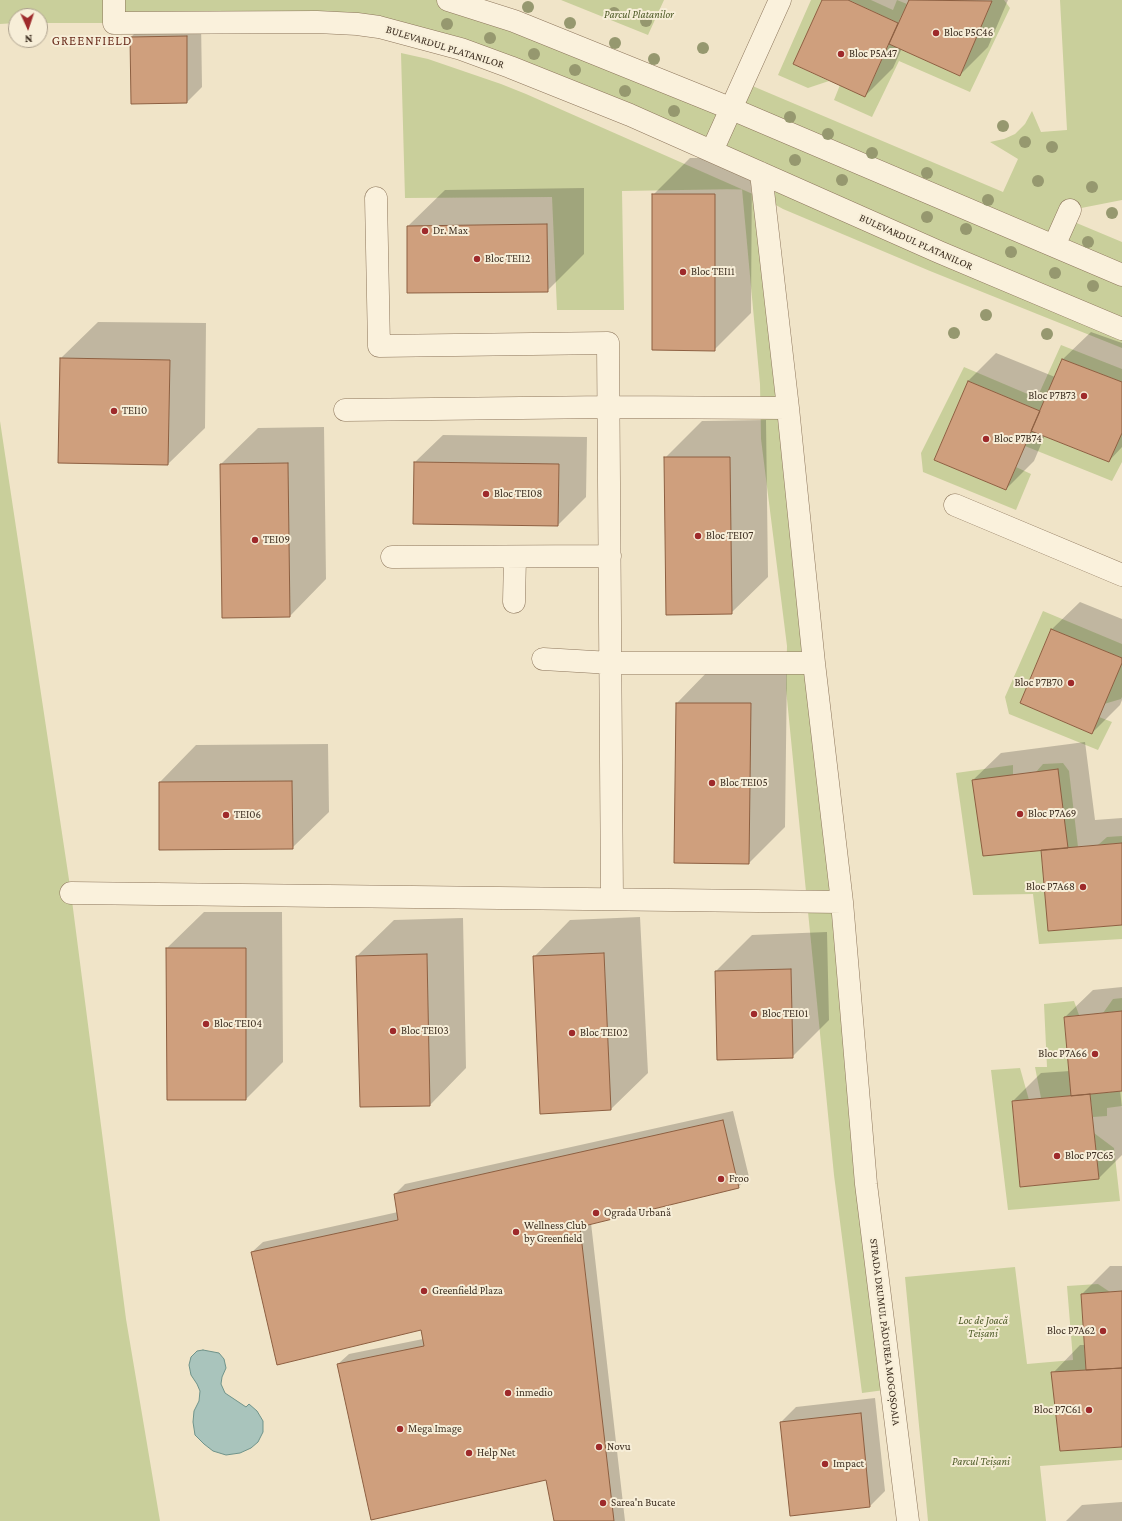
<!DOCTYPE html>
<html>
<head>
<meta charset="utf-8">
<style>
	body { margin:0 }
	#map { position:relative; width:1122px; height:1521px; overflow:hidden; background:#f0e4c8; font-family:"Crimson Pro",serif }
	canvas { display:block }
	.north { position:absolute; left:8px; top:8px; width:40px; height:40px; box-sizing:border-box; background:#f7eed8; border:1px solid #ada18e; border-radius:50%; rotate:177deg; font-size:11px; font-weight:700; line-height:16px; text-align:center; color:#3d2e20 }
	.north::after { content:''; display:block; margin:auto; width:14px; height:18px; background:#9e2a2b; clip-path:polygon(50% 0,100% 100%,50% 72%,0 100%) }
</style>
</head>
<body>
<div id="map">
<canvas width="1122" height="1521"></canvas>
<div class="north">N</div>
</div>
<script>
const c = document.querySelector('canvas').getContext('2d');
c.lineJoin = 'round';
function fill(path, color) { c.fillStyle = color; c.fill(path, 'evenodd'); }
const poly = rows => new Path2D(rows.map(r => 'M' + r).join(''));
function strokePath(path, color, width, dash) { c.strokeStyle = color; c.lineWidth = width; c.lineCap = dash ? 'butt' : 'round'; c.setLineDash(dash || []); c.stroke(path); }
function write(font, color, halo, rows, align = 'center') {
  c.font = font + ' "Crimson Pro",serif'; c.lineWidth = 4; c.setLineDash([]); c.textBaseline = 'middle'; c.strokeStyle = halo; c.fillStyle = color; for (const [text, x, y, turn = 0] of rows) {
    c.save(); c.translate(x, y); c.rotate((+turn || 0) * Math.PI / 180); c.textAlign = isNaN(turn) ? turn : align; if (halo) c.strokeText(text, 0, 0); c.fillText(text, 0, 0); c.restore();
  }
}
const green = poly([
	[0,0,448,0,732,109,743,82,1003,192,1018,159,990,142,1004,139,1015,134,1025,124,1032,111,1041,132,1067,130,1060,0,1122,0,1122,200,1071,210,1067,219,1122,242,1122,348,930,271,783,209,765,199,892,1389,862,1393,834,1175,786,689,787,646,761,439,760,384,742,189,622,191,624,310,557,310,552,197,405,198,401,53,428,59,501,84,526,94,764,199,761,173,413,36,114,23,40,23,40,16,16,16,16,23,0,24],
	[561,0,664,0,648,35],
	[811,0,822,0,793,64,829,81,808,88,778,75],
	[849,0,871,0,893,10,897,0,907,4,898,23],
	[990,0,1004,0,1010,8,970,92,899,61,872,117,834,100,840,85,865,97,889,44,960,76,992,1],
	[1061,345,1122,369,1122,382,1062,359,1040,411,968,381,934,460,1006,490,1016,467,1031,474,1016,510,923,472,921,453,964,367,1037,398],
	[0,421,71,893,126,1319,160,1521,0,1521],
	[1031,431,1109,462,1122,433,1122,462,1112,481,1025,446],
	[1043,611,1122,644,1122,658,1051,629,1020,703,1092,734,1099,717,1112,722,1098,750,1009,714,1005,697],
	[1122,663,1122,697,1121,699,1104,704],
	[1063,763,1069,771,1078,847,1068,848,1036,772,1043,764],
	[1013,765,1013,775,1041,850,1049,931,1122,925,1122,939,1039,944,1033,894,973,895,956,773],
	[1122,836,1122,843,1098,845,1107,837],
	[1122,998,1122,1011,1103,1013,1113,999],
	[1074,1001,1079,1015,1064,1017,1071,1096,1041,1098,1035,1067,1047,1067,1044,1004],
	[1020,1068,1029,1100,1012,1101,1020,1187,1099,1179,1094,1133,1114,1148,1120,1201,1008,1210,991,1070],
	[1122,1091,1122,1106,1107,1108,1107,1116,1093,1117,1090,1094],
	[1015,1267,1027,1364,1073,1360,1067,1286,1098,1284,1110,1292,1081,1294,1086,1370,1052,1373,1060,1451,1122,1447,1122,1460,1040,1466,1046,1521,928,1521,905,1277]
]);
const water = poly([
	[203,1350,219,1353,224,1359,226,1368,222,1377,221,1384,225,1393,246,1407,249,1404,257,1411,263,1421,263,1432,258,1442,251,1448,240,1453,226,1455,213,1451,204,1444,195,1435,193,1422,194,1411,199,1401,200,1391,197,1384,191,1375,189,1365,191,1357,197,1351,203,1350]
]);
const shadow = poly([
	[823,0,1008,0,988,47,960,75,902,48,893,68,865,96],
	[201,21,202,87,187,102,132,103,131,37,146,22],
	[690,158,752,158,751,313,714,350,653,195],
	[584,188,584,254,547,291,408,226,445,190],
	[98,322,206,323,205,428,168,464,61,358],
	[1091,332,1122,343,1122,447,1109,461,1045,435,1034,461,1006,489,936,459,968,381,996,353,1055,377,1063,359],
	[766,420,768,577,731,613,665,458,702,421],
	[324,427,326,579,290,616,221,464,258,428],
	[443,435,587,437,586,497,558,525,415,462],
	[1080,602,1122,619,1122,700,1120,705,1092,733,1021,703,1052,629],
	[713,666,787,667,785,827,749,863,675,862,677,703],
	[1085,742,1095,820,1122,818,1122,924,1042,849,973,780,1001,753],
	[328,744,329,812,292,848,160,849,160,782,196,745],
	[204,912,282,912,283,1062,246,1099,168,1099,167,948],
	[640,917,648,1073,611,1109,541,1113,534,957,570,920],
	[463,918,466,1068,430,1105,357,956,394,920],
	[827,932,829,1020,792,1057,716,971,752,935],
	[1122,987,1122,1090,1120,1090,1122,1108,1122,1155,1098,1179,1013,1101,1041,1073,1070,1071,1065,1017,1093,990],
	[733,1111,749,1177,738,1187,591,1223,625,1521,555,1521,547,1479,338,1364,349,1354,423,1339,421,1329,252,1252,263,1242,398,1212,395,1194,405,1184],
	[1110,1266,1122,1266,1122,1446,1053,1373,1080,1345,1085,1345,1082,1294],
	[875,1398,885,1491,870,1506,781,1422,796,1407],
	[1122,1502,1122,1521,1066,1521,1082,1505]
]);
const building = poly([
	[822,0,848,0,898,23,865,97,793,64,822,0],
	[909,0,992,1,960,76,889,44,909,0],
	[187,36,187,103,131,104,130,37,187,36],
	[652,194,715,194,715,351,652,350,652,194],
	[547,224,548,292,407,293,407,226,547,224],
	[60,358,170,360,168,465,58,463,60,358],
	[1062,359,1122,382,1122,433,1109,462,1031,431,1062,359],
	[968,381,1040,411,1006,490,934,460,968,381],
	[664,457,730,457,732,614,666,615,664,457],
	[414,462,559,464,558,526,413,524,414,462],
	[288,463,290,617,222,618,220,464,288,463],
	[1051,629,1122,658,1122,663,1092,734,1020,703,1051,629],
	[676,703,751,703,749,864,674,863,676,703],
	[1058,769,1068,848,983,856,972,780,1058,769],
	[292,781,293,849,159,850,159,782,292,781],
	[1122,843,1122,925,1048,931,1041,850,1122,843],
	[166,948,246,948,246,1100,167,1100,166,948],
	[604,953,611,1110,540,1114,533,956,604,953],
	[427,954,430,1106,360,1107,356,956,427,954],
	[791,969,793,1058,717,1060,715,971,791,969],
	[1122,1011,1122,1091,1071,1096,1064,1017,1122,1011],
	[1090,1094,1099,1179,1020,1187,1012,1101,1090,1094],
	[723,1120,739,1188,580,1227,614,1521,554,1521,546,1480,371,1520,337,1364,424,1346,421,1330,277,1365,251,1252,398,1220,394,1194,723,1120],
	[1122,1291,1122,1368,1086,1370,1081,1294,1122,1291],
	[1122,1368,1122,1447,1060,1451,1051,1372,1122,1368],
	[861,1413,870,1507,790,1516,780,1422,861,1413]
]);
const minor = poly([
	[114,0,114,23,317,22,357,24,379,27,461,49,510,67,630,115,939,252,1122,329],
	[448,0,514,21,732,109,1122,275],
	[712,151,780,0],
	[761,173,788,408,814,663,842,902,866,1184,908,1521],
	[376,198,379,346,608,343,612,899],
	[1054,246,1070,210],
	[345,410,609,407,788,408],
	[955,505,1122,575],
	[392,557,610,556],
	[514,602,515,557],
	[543,659,611,663,814,663],
	[71,893,842,902]
]);
const trees = [
	[528,7],
	[614,13],
	[646,21],
	[570,23],
	[447,24],
	[490,38],
	[615,43],
	[703,48],
	[534,54],
	[654,59],
	[575,70],
	[625,91],
	[674,111],
	[790,117],
	[1003,126],
	[828,134],
	[1025,142],
	[1052,147],
	[872,153],
	[795,160],
	[927,173],
	[842,180],
	[1038,181],
	[1092,187],
	[988,200],
	[1112,213],
	[927,217],
	[966,229],
	[1088,242],
	[1011,252],
	[1055,273],
	[1093,286],
	[986,315],
	[954,333],
	[1047,334]
];
const markers = [
	[936,33,4,"#9e2a2b"],
	[841,54,4,"#9e2a2b"],
	[425,231,4,"#9e2a2b"],
	[477,259,4,"#9e2a2b"],
	[683,272,4,"#9e2a2b"],
	[1084,396,4,"#9e2a2b"],
	[114,411,4,"#9e2a2b"],
	[986,439,4,"#9e2a2b"],
	[486,494,4,"#9e2a2b"],
	[698,536,4,"#9e2a2b"],
	[255,540,4,"#9e2a2b"],
	[1071,683,4,"#9e2a2b"],
	[712,783,4,"#9e2a2b"],
	[1020,814,4,"#9e2a2b"],
	[226,815,4,"#9e2a2b"],
	[1083,887,4,"#9e2a2b"],
	[754,1014,4,"#9e2a2b"],
	[206,1024,4,"#9e2a2b"],
	[393,1031,4,"#9e2a2b"],
	[572,1033,4,"#9e2a2b"],
	[1095,1054,4,"#9e2a2b"],
	[1057,1156,4,"#9e2a2b"],
	[721,1179,4,"#9e2a2b"],
	[596,1213,4,"#9e2a2b"],
	[516,1232,4,"#9e2a2b"],
	[424,1291,4,"#9e2a2b"],
	[1103,1331,4,"#9e2a2b"],
	[508,1393,4,"#9e2a2b"],
	[1089,1410,4,"#9e2a2b"],
	[400,1429,4,"#9e2a2b"],
	[599,1447,4,"#9e2a2b"],
	[469,1453,4,"#9e2a2b"],
	[825,1464,4,"#9e2a2b"],
	[603,1503,4,"#9e2a2b"]
];
const parkNames = [
	["Parcul Platanilor",639,15],
	["Loc de Joacă",983,1321],
	["Teișani",983,1334],
	["Parcul Teișani",981,1462]
];
const poiNames = [
	["Bloc P5C46",944,33],
	["Bloc P5A47",849,54],
	["Dr. Max",433,231],
	["Bloc TEI12",485,259],
	["Bloc TEI11",691,272],
	["Bloc P7B73",1076,396,"right"],
	["TEI10",122,411],
	["Bloc P7B74",994,439],
	["Bloc TEI08",494,494],
	["Bloc TEI07",706,536],
	["TEI09",263,540],
	["Bloc P7B70",1063,683,"right"],
	["Bloc TEI05",720,783],
	["Bloc P7A69",1028,814],
	["TEI06",234,815],
	["Bloc P7A68",1075,887,"right"],
	["Bloc TEI01",762,1014],
	["Bloc TEI04",214,1024],
	["Bloc TEI03",401,1031],
	["Bloc TEI02",580,1033],
	["Bloc P7A66",1087,1054,"right"],
	["Bloc P7C65",1065,1156],
	["Froo",729,1179],
	["Ograda Urbană",604,1213],
	["Wellness Club",524,1226],
	["by Greenfield",524,1239],
	["Greenfield Plaza",432,1291],
	["Bloc P7A62",1095,1331,"right"],
	["inmedio",516,1393],
	["Bloc P7C61",1081,1410,"right"],
	["Mega Image",408,1429],
	["Novu",607,1447],
	["Help Net",477,1453],
	["Impact",833,1464],
	["Sarea'n Bucate",611,1503]
];
const streetNames = [
	["BULEVARDUL PLATANILOR",445,47,17],
	["BULEVARDUL PLATANILOR",916,242,24],
	["STRADA DRUMUL PĂDUREA MOGOȘOAIA",885,1332,83]
];
const quarterNames = [
	["GREENFIELD",92,41]
];
fill(green, '#c9cf9b');
fill(water, '#a9c4bc');
strokePath(water, '#6f938a', 1);
fill(shadow, '#0003');
fill(building, '#cf9f7d');
strokePath(building, '#8d5f41', 1);
strokePath(minor, '#8d765c', 23);
strokePath(minor, '#faf1dc', 22);
c.fillStyle = '#96986f';
for (const [x, y] of trees) { c.beginPath(); c.arc(x, y, 6, 0, 2 * Math.PI); c.fill(); }
for (const [x, y, r, color] of markers) { const dot = new Path2D(); dot.arc(x, y, r, 0, 2 * Math.PI); c.fillStyle = color; c.fill(dot); strokePath(dot, '#f7eed8', 1.5); }
write('italic 11px', '#4d5a26', '#f7eed8', parkNames);
write('11px', '#3d2e20', '#f7eed8', poiNames, 'left');
write('11px', '#3d2e20', '#f7eed8', streetNames);
c.letterSpacing = '1px';
write('13px', '#6b2e1e', '#f7eed8', quarterNames);
c.letterSpacing = '0px';
</script>
</body>
</html>
